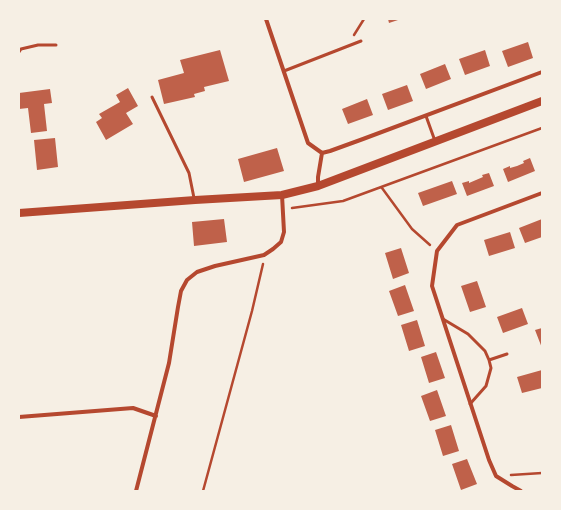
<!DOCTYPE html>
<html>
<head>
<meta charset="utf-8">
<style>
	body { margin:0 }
	#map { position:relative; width:561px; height:510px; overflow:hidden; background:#f6efe4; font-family:Helvetica,sans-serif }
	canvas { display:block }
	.frame { position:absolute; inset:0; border:20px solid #f6efe4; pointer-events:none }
</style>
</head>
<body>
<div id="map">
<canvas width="561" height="510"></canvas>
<div class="frame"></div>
</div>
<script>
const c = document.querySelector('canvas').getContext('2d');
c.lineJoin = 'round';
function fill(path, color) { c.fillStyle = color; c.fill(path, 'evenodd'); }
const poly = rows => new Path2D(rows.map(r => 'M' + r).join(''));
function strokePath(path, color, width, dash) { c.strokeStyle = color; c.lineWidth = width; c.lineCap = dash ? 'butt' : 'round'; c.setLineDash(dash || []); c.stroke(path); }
const building = poly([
	[388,19,401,19,389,23],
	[528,42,533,58,508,67,502,51],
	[220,50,229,81,204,87,205,91,194,94,195,97,164,104,158,80,184,73,180,60],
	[485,50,490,66,465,75,459,59],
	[445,64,451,79,426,89,420,74],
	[407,85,413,101,388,110,382,94],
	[128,88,138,106,126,113,133,124,106,140,96,122,102,118,99,114,120,102,116,95],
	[50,89,52,103,44,104,47,131,31,133,28,108,19,109,19,93],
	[367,99,373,115,348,124,342,109],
	[55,138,58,167,37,170,34,140],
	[277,148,284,171,244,182,238,159],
	[530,158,535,171,508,182,503,169,510,166,510,168,517,166,524,163,523,161],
	[489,173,494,186,467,196,462,183,469,181,469,183,483,177,482,175],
	[452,181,457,194,423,206,418,193],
	[224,219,227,242,194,246,192,222],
	[542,219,542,237,525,243,519,228],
	[510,232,515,248,489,256,484,240],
	[401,248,409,273,393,279,385,253],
	[477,281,486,307,470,312,461,286],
	[405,285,414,311,398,316,389,291],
	[522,308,528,324,503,333,497,317],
	[417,320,425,346,409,351,401,325],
	[542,328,542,348,535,330],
	[436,352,445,378,429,383,421,357],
	[542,370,542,388,522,393,517,377],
	[437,390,446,416,430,421,421,396],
	[451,425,459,451,443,456,435,430],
	[467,459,477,484,461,490,452,464]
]);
const path = poly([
	[354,35,364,19],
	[382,188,412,229,430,245],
	[292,208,343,201,542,128],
	[511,475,542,473],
	[203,491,252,311,263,264]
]);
const service = poly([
	[19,52,21,49,38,45,56,45],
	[284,71,361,41],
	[152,97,189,173,194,198],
	[426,116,435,141],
	[443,319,468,334,485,351,489,360,491,368,486,386,470,404],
	[489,360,507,354]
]);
const minor = poly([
	[266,19,308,143,322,153],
	[322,153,330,151,363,139,542,72],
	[318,186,318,177,322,153],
	[19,417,133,408,156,416],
	[136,491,169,363,178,307,181,291,187,280,197,272,215,266,264,255,273,249,281,242,284,232,282,195],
	[521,491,512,486,496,476,489,460,432,286,437,251,457,225,542,193]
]);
const secondary = poly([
	[19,213,195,200,282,195,318,186,542,101]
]);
fill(building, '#bf614a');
strokePath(path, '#b5482f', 2.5);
strokePath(service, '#b5482f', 3);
strokePath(minor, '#b5482f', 4);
strokePath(secondary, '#b5482f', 8);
</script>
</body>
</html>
